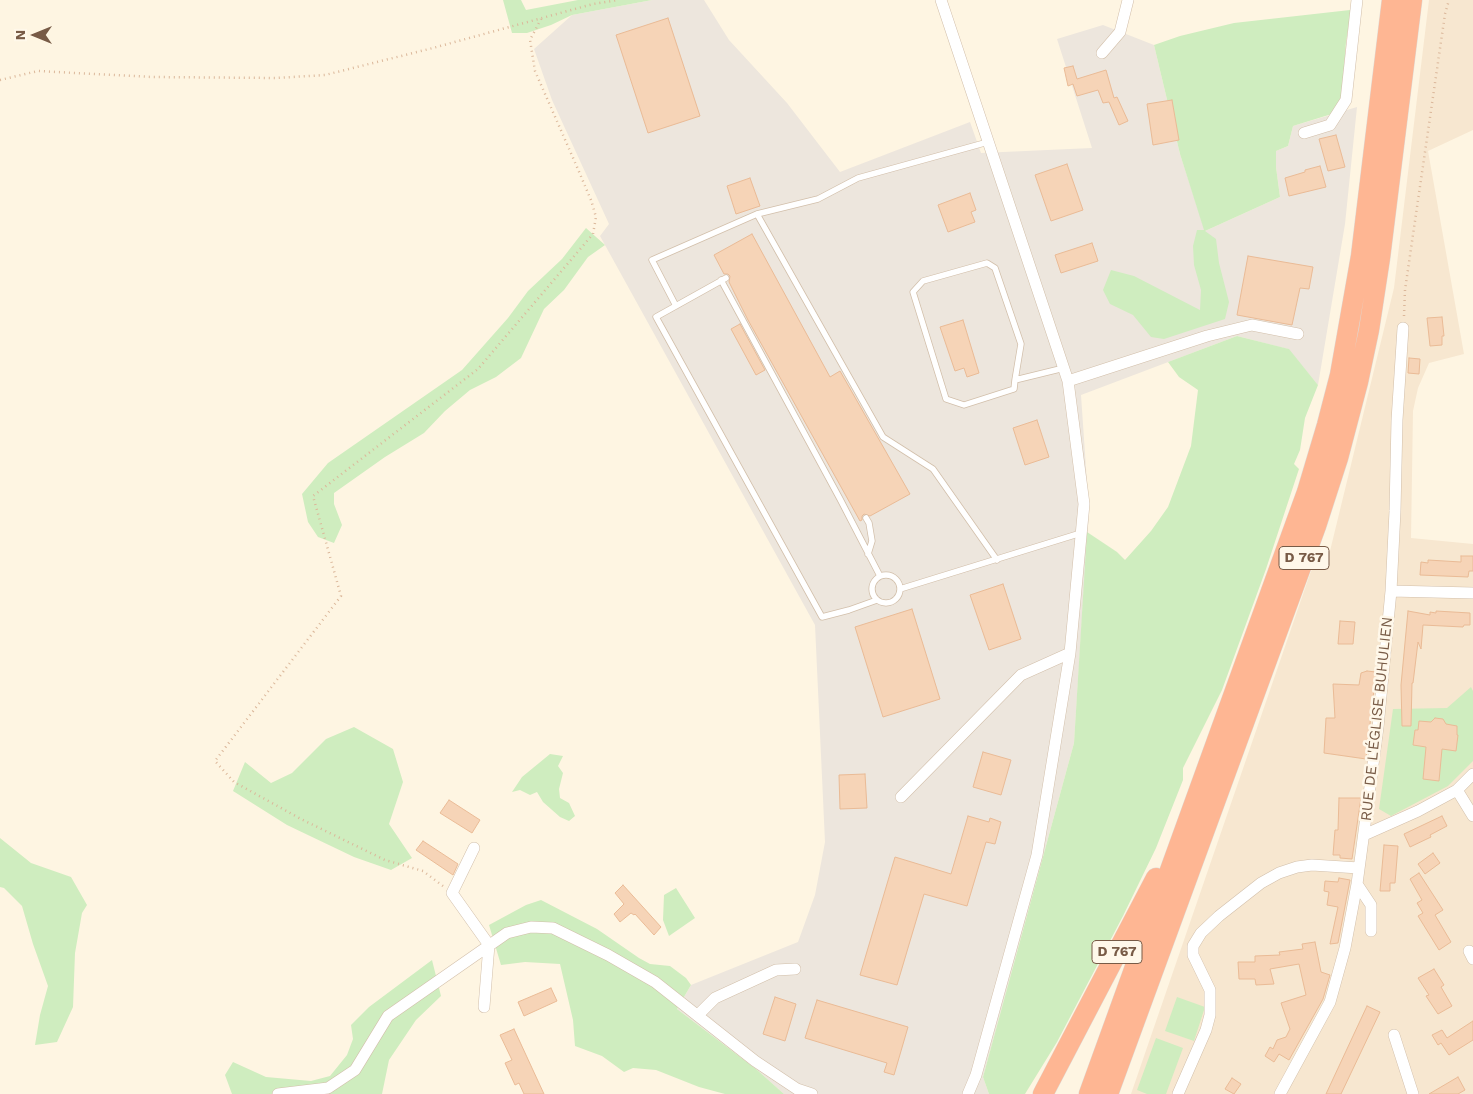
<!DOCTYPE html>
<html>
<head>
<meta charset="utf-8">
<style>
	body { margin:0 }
	#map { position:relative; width:1473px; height:1094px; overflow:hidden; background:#fef5e2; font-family:"Work Sans",sans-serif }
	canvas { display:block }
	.north { position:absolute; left:10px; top:10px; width:50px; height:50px; -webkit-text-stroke:4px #fff8ea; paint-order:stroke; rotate:270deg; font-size:14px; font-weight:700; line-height:20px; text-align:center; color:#785b46 }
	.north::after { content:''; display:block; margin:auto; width:18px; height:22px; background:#785b46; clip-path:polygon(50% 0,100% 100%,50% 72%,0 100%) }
</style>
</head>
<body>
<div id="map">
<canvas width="1473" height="1094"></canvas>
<div class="north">N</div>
</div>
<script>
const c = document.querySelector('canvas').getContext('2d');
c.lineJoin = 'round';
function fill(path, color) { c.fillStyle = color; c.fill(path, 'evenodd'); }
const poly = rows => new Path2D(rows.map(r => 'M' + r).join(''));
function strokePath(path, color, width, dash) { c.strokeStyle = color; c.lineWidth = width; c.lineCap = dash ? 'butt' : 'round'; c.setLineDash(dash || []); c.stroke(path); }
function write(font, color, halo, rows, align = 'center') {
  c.font = font + ' "Work Sans",sans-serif'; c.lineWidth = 5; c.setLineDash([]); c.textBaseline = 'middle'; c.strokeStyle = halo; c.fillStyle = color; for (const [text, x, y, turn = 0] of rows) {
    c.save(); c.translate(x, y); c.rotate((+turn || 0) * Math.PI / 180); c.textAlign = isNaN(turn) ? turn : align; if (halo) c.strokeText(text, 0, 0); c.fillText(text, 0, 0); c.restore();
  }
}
const residential = poly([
	[1429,0,1473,0,1473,130,1428,151,1464,354,1429,363,1418,388,1413,411,1411,538,1473,544,1473,1094,1131,1094,1311,571,1330,551,1394,288]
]);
const industrial = poly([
	[652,0,704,0,729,40,787,103,840,172,970,122,981,153,1092,148,1057,39,1103,25,1154,45,1180,154,1205,231,1280,197,1276,167,1276,151,1288,146,1293,126,1357,107,1345,224,1318,385,1288,349,1237,336,1081,395,1089,512,1074,743,983,1077,989,1094,784,1094,756,1069,677,1009,691,985,798,942,815,895,825,842,815,625,600,236,609,224,552,100,534,49,572,15]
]);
const green = poly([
	[503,0,521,0,526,10,578,0,652,0,572,15,551,25,527,33,512,33],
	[1350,10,1350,18,1346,42,1342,95,1335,113,1293,126,1288,146,1276,151,1276,167,1280,197,1205,231,1216,239,1219,263,1229,302,1225,319,1164,339,1151,337,1133,315,1110,304,1103,290,1111,270,1134,276,1200,310,1201,290,1194,265,1193,246,1197,230,1204,230,1180,154,1154,45,1180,36,1234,23],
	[586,228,605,245,588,257,564,290,544,309,521,358,496,377,470,390,445,411,424,433,385,457,334,493,334,504,342,525,334,543,318,537,308,522,302,494,328,463,462,370,508,318,528,291,562,259],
	[1237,336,1289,349,1318,385,1305,418,1300,450,1294,464,1299,469,1266,569,1222,690,1183,768,1183,780,1156,848,1123,916,1057,1042,1025,1094,989,1094,983,1077,1074,743,1087,532,1117,552,1125,560,1151,531,1168,507,1191,446,1198,390,1179,377,1168,362],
	[1471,687,1473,691,1473,761,1448,786,1391,816,1379,809,1393,709,1447,708],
	[354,727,393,749,403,782,389,824,412,858,391,870,354,857,287,825,233,791,245,762,271,783,292,773,326,739],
	[550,754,563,756,558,766,563,773,559,789,560,798,569,803,575,816,569,821,560,817,543,802,537,792,530,795,520,790,512,792,522,777],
	[0,838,31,863,71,877,87,905,82,913,75,953,73,1007,57,1042,35,1045,40,1015,48,986,33,944,22,906,4,888,0,887],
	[676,888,695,918,669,936,663,920,664,895],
	[541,900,597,929,639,958,650,964,670,966,686,978,691,985,677,1009,756,1069,784,1094,725,1094,699,1087,656,1070,633,1068,624,1072,602,1056,575,1046,573,1020,560,964,525,962,501,965,489,925,526,905],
	[432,960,441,996,416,1020,389,1060,382,1094,232,1094,225,1075,233,1062,266,1077,311,1081,330,1076,347,1055,353,1039,351,1025,369,1007],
	[1177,997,1205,1007,1194,1041,1165,1031],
	[1156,1038,1183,1048,1166,1094,1147,1094,1137,1090]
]);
const building = poly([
	[668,18,700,116,648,133,616,35,668,18],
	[1073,66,1077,79,1106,70,1114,98,1117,97,1128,121,1119,125,1109,102,1103,103,1098,90,1077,96,1073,84,1068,86,1064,68,1073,66],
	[1172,100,1179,140,1153,145,1147,104,1172,100],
	[1336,135,1345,167,1328,171,1319,139,1336,135],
	[1067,164,1083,210,1051,221,1035,175,1067,164],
	[1320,166,1326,187,1289,196,1285,178,1305,172,1305,170,1320,166],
	[750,178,760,206,736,214,727,186,750,178],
	[970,193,976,210,971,212,975,222,948,232,938,205,970,193],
	[752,234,830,377,840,371,910,494,870,516,864,514,862,516,862,520,860,521,748,320,729,282,730,276,728,274,724,274,714,255,752,234],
	[1092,243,1098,261,1061,273,1055,255,1092,243],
	[1248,256,1313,267,1309,289,1300,288,1292,325,1237,315,1248,256],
	[1442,317,1444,336,1442,336,1442,345,1430,346,1427,318,1442,317],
	[963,320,979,373,967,377,964,368,955,371,940,327,963,320],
	[740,324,765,370,756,375,731,329,740,324],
	[1409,358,1420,359,1419,374,1408,373,1409,358],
	[1037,420,1049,457,1025,465,1013,428,1037,420],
	[1461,556,1473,556,1473,571,1469,571,1468,577,1420,575,1421,562,1428,563,1428,560,1461,562,1461,556],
	[1003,584,1021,639,989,650,970,595,1003,584],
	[912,609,940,699,883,717,855,627,912,609],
	[1408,611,1430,615,1430,612,1436,613,1436,611,1470,613,1470,625,1464,625,1463,627,1423,625,1421,649,1418,642,1413,683,1412,683,1411,726,1402,726,1401,685,1408,611],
	[1340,621,1355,622,1353,644,1338,644,1340,621],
	[1367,671,1376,672,1366,759,1324,753,1326,718,1335,718,1333,684,1359,685,1361,673,1367,671],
	[1435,718,1443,719,1446,724,1457,726,1457,735,1458,735,1456,751,1442,749,1439,781,1423,779,1426,747,1413,745,1415,730,1418,730,1419,721,1431,722,1435,718],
	[983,752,1011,760,1001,795,973,787,983,752],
	[865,774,867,808,840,809,839,775,865,774],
	[1339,798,1361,798,1352,859,1340,858,1340,855,1333,855,1335,830,1338,830,1339,798],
	[449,800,480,820,472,833,440,813,449,800],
	[968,816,989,822,990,818,1001,822,995,844,986,842,967,906,924,894,897,985,860,975,895,857,951,874,968,816],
	[1442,816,1447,826,1430,835,1431,837,1410,847,1404,834,1442,816],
	[423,841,458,864,453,875,416,850,423,841],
	[1384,845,1398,846,1395,883,1390,883,1390,891,1380,891,1384,845],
	[1433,853,1440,863,1425,874,1418,864,1433,853],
	[1419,873,1443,910,1435,915,1451,942,1439,950,1418,916,1423,913,1417,903,1422,900,1410,879,1419,873],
	[1339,878,1350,880,1338,943,1330,944,1338,907,1327,905,1329,892,1324,891,1325,881,1338,882,1339,878],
	[623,885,661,927,654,935,635,914,634,915,631,913,620,922,614,914,624,904,615,893,623,885],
	[1315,942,1321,972,1330,975,1323,999,1289,1060,1279,1054,1274,1062,1265,1056,1270,1047,1273,1049,1277,1040,1286,1037,1290,1029,1281,1003,1306,995,1299,964,1270,969,1274,984,1256,985,1255,979,1239,979,1238,962,1255,962,1255,956,1280,955,1279,952,1303,949,1302,944,1315,942],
	[1434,969,1444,985,1441,987,1452,1006,1438,1014,1426,996,1429,995,1418,978,1434,969],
	[551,988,557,1001,524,1016,518,1002,551,988],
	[775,997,796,1004,785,1041,763,1034,775,997],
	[817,1000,908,1027,894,1075,884,1072,887,1063,805,1038,817,1000],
	[1367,1006,1380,1012,1341,1094,1326,1094,1367,1006],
	[1473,1021,1473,1040,1449,1055,1441,1043,1438,1045,1432,1035,1442,1030,1447,1038,1473,1021],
	[514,1029,544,1094,524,1094,519,1083,515,1085,505,1063,512,1060,500,1035,514,1029],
	[1458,1077,1465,1090,1458,1094,1429,1094,1458,1077],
	[1232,1078,1241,1084,1234,1094,1225,1089,1232,1078]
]);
const path = poly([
	[0,80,38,71,152,77,276,78,325,75,433,48,593,4,618,0],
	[1404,316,1405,290,1445,14,1449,0],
	[443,886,423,871,385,860,301,819,234,782,215,761,341,596,313,496,478,369,593,234,596,217,591,200,577,167,535,71,530,40,541,19]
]);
const lane = poly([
	[757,214,883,437,933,469,997,560],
	[726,278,656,317,822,617,849,610,877,600],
	[721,280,840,499,880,576],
	[676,306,652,260,757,214,818,199,858,178,988,142],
	[1015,380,1021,344,995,268,987,263,923,281,913,292,946,399,964,405,1014,389,1015,380,1064,368],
	[866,518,869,523,872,541,868,554],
	'872 589a14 14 0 1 1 28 0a14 14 0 1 1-28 0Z',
	[900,589,1081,533]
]);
const street = poly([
	[941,0,1068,381,1084,504,1070,653,1037,855,976,1075,968,1094],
	[1102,53,1120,32,1128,0],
	[1304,133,1330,125,1346,100,1357,0],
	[1068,381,1207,336,1252,325,1298,334],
	[1391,591,1473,593],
	[1457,790,1473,816],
	[901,797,1021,675,1070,653],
	[1364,835,1418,811,1457,790,1473,774],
	[474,848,452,893,489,945,484,1007],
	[1357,884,1371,905,1371,931],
	[1469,951,1473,959],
	[698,1015,715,998,776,970,795,969],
	[1394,1035,1413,1094],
	[278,1094,328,1088,355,1070,388,1016,507,933,531,927,553,928,608,955,655,982,755,1061,797,1089,812,1094],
	[1178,1094,1206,1030,1210,1015,1210,990,1193,955,1193,946,1201,933,1219,916,1261,883,1279,873,1297,867,1312,865,1359,868],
	[1280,1094,1330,1002,1345,948,1357,884,1378,727,1391,591,1395,511,1397,420,1403,328]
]);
const highway = poly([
	[1043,1094,1156,878],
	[1089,1094,1307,492,1327,425,1340,375,1361,256,1392,0],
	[1108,1094,1316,526,1338,458,1358,382,1369,330,1380,258,1412,0]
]);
const shields = [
	[1304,558,50],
	[1117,952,50]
];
const shieldNames = [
	["D 767",1304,558],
	["D 767",1117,952]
];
const streetNames = [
	["RUE DE L'ÉGLISE BUHULIEN",1377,719,-84]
];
fill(residential, '#f7e7d0');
fill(industrial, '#ede6dd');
fill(green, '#cfedbf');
fill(building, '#f6d4b7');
strokePath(building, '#eabb96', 1);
strokePath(lane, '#d2bfaa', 7);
strokePath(street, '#d2bfaa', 12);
strokePath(highway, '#dfd8d3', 21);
strokePath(path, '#dbb79a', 2.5, [1, 4]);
strokePath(lane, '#fff', 5.5);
strokePath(street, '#fff', 11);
strokePath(highway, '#feb693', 20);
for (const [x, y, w] of shields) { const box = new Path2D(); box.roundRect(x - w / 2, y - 11.5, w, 23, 4); c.fillStyle = '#fff8ea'; c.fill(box); strokePath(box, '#785b46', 1); }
write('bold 14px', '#785b46', null, shieldNames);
write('15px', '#785b46', '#fff8ea', streetNames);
</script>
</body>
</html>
